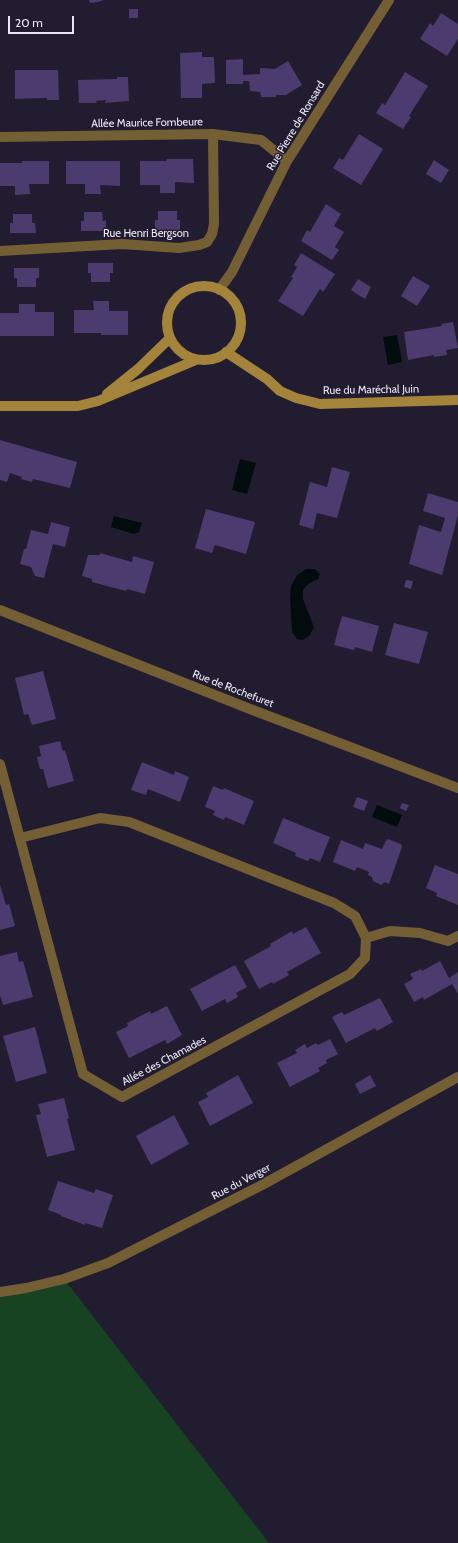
<!DOCTYPE html>
<html>
<head>
<meta charset="utf-8">
<style>
	body { margin:0 }
	#map { position:relative; width:458px; height:1543px; overflow:hidden; background:#221c30; font-family:Cabin,sans-serif }
	canvas { display:block }
	.scale { position:absolute; left:8px; top:16px; width:66px; height:18px; box-sizing:border-box; border:2px solid #ebe8f6; border-top:0; padding-left:5px; font-size:12px; line-height:14px; white-space:nowrap; color:#ebe8f6; -webkit-text-stroke:3px #221c30; paint-order:stroke }
</style>
</head>
<body>
<div id="map">
<canvas width="458" height="1543"></canvas>
<div class="scale">20 m</div>
</div>
<script>
const c = document.querySelector('canvas').getContext('2d');
c.lineJoin = 'round';
function fill(path, color) { c.fillStyle = color; c.fill(path, 'evenodd'); }
const poly = rows => new Path2D(rows.map(r => 'M' + r).join(''));
function strokePath(path, color, width, dash) { c.strokeStyle = color; c.lineWidth = width; c.lineCap = dash ? 'butt' : 'round'; c.setLineDash(dash || []); c.stroke(path); }
function write(font, color, halo, rows, align = 'center') {
  c.font = font + ' Cabin,sans-serif'; c.lineWidth = 3; c.setLineDash([]); c.textBaseline = 'middle'; c.strokeStyle = halo; c.fillStyle = color; for (const [text, x, y, turn = 0] of rows) {
    c.save(); c.translate(x, y); c.rotate((+turn || 0) * Math.PI / 180); c.textAlign = isNaN(turn) ? turn : align; if (halo) c.strokeText(text, 0, 0); c.fillText(text, 0, 0); c.restore();
  }
}
const green = poly([
	[64,1279,269,1543,0,1543,0,1292]
]);
const water = poly([
	[397,335,402,362,388,365,383,337],
	[240,459,256,463,247,494,232,490],
	[114,516,142,523,139,532,134,534,111,527],
	[306,569,315,569,320,574,318,579,308,584,303,590,303,599,314,627,310,635,303,640,297,639,292,632,290,598,291,586,297,575],
	[377,805,402,815,397,827,372,817]
]);
const building = poly([
	[89,0,104,0,98,2,90,3],
	[129,9,138,9,138,18,129,18],
	[441,13,458,24,458,39,447,56,420,39,430,23,433,26],
	[202,52,202,57,214,57,215,83,202,84,202,98,181,98,180,53],
	[243,59,243,75,260,74,260,68,275,69,288,61,302,85,286,95,276,95,276,97,261,97,260,92,250,91,249,81,243,81,243,84,226,84,226,60],
	[15,70,58,70,59,100,47,100,47,98,15,99],
	[405,72,428,86,409,116,411,117,403,129,376,113,382,103,385,105],
	[117,77,128,77,129,101,105,103,106,100,96,101,97,103,79,103,78,80,117,79],
	[359,134,383,149,361,185,333,168,339,158,343,160],
	[167,159,193,159,194,183,175,182,175,193,160,193,160,185,140,185,140,161,166,161],
	[434,160,449,170,441,183,426,174],
	[22,161,49,161,49,184,29,184,30,194,15,195,15,186,0,186,0,163,22,163],
	[66,161,120,161,120,186,100,185,101,194,85,194,85,184,66,184],
	[326,204,341,214,334,226,344,232,335,247,339,250,332,260,301,241,307,230,310,232],
	[158,211,177,211,177,220,180,220,180,230,155,230,155,220,158,220],
	[84,212,102,212,103,221,106,220,106,231,81,231,81,221,84,221],
	[13,214,32,214,32,223,35,223,36,233,10,233,10,223,13,223],
	[301,253,335,274,323,292,320,289,303,316,278,301,293,278,291,277,297,267,294,265],
	[88,263,113,263,113,273,110,273,110,282,91,282,91,273,88,273],
	[14,268,39,268,39,278,36,278,36,287,17,287,17,278,14,278],
	[413,276,430,286,417,306,401,296],
	[358,279,371,287,365,299,351,290],
	[93,301,109,301,109,311,128,311,128,335,101,335,101,333,74,333,74,310,94,310],
	[19,304,35,304,35,312,54,312,54,336,0,336,0,313,19,313],
	[453,322,458,348,446,350,447,355,434,357,434,355,408,360,404,332,442,326,441,324],
	[0,440,77,462,70,488,33,479,32,482,21,479,22,477,10,473,7,482,0,480],
	[332,467,350,472,337,518,317,513,313,529,299,525,310,482,327,487],
	[428,493,458,502,458,515,442,575,409,564,419,525,441,532,445,518,423,511],
	[206,509,255,522,246,554,215,545,212,553,195,548],
	[51,522,70,527,65,547,53,544,44,578,35,576,31,567,20,564,24,549,26,549,31,530,48,534],
	[100,553,132,562,133,556,154,562,145,594,127,589,126,591,92,582,92,579,82,576,88,555,100,555],
	[406,580,413,581,411,589,404,587],
	[342,616,379,626,372,652,355,647,354,650,334,645],
	[394,623,428,632,419,664,385,655],
	[43,671,56,719,32,725,28,714,24,715,15,678],
	[60,741,63,751,65,750,74,781,48,788,43,769,40,769,37,757,41,756,39,746],
	[142,762,174,775,175,771,189,777,180,802,148,789,146,795,131,790],
	[213,786,223,790,224,788,254,801,244,825,225,817,224,820,213,815,215,811,205,807],
	[357,797,368,801,364,811,353,807],
	[402,803,409,805,406,811,400,808],
	[283,818,330,837,320,862,310,858,308,861,295,856,296,853,273,843],
	[388,839,401,844,402,847,389,884,385,882,381,885,373,881,372,877,368,875,369,872,357,867,355,871,333,862,341,840,363,849,365,843,382,849,386,841],
	[435,865,458,874,458,905,436,896,437,893,426,888],
	[0,885,6,905,9,904,15,926,0,930],
	[306,927,321,953,287,972,289,975,273,984,272,982,259,989,244,961,271,946,270,944,292,931,293,934],
	[17,952,19,962,23,961,33,997,3,1005,0,995,0,956],
	[440,961,449,978,458,972,458,994,452,984,424,1000,423,997,414,1002,404,984,413,979,410,974,421,969,422,971],
	[235,965,247,987,236,993,238,997,227,1003,225,999,202,1011,190,989],
	[380,998,393,1022,377,1031,375,1028,346,1043,332,1017,342,1012,344,1015],
	[167,1006,182,1035,167,1044,165,1040,129,1058,116,1032,128,1026,127,1023,150,1011,151,1014],
	[35,1027,47,1073,16,1082,3,1036],
	[330,1039,338,1054,326,1060,327,1063,318,1068,320,1071,290,1087,277,1063,297,1053,295,1050,305,1044,307,1048,316,1043,318,1045],
	[238,1075,253,1103,210,1126,198,1102,208,1097,206,1093],
	[370,1075,376,1086,360,1094,355,1084],
	[64,1098,69,1118,67,1119,75,1150,47,1157,36,1115,41,1114,38,1104],
	[174,1115,189,1144,151,1165,136,1136],
	[58,1181,94,1193,96,1189,113,1195,102,1228,85,1223,85,1225,61,1216,61,1215,48,1210]
]);
const street = poly([
	[0,137,213,134,261,140,287,161],
	[0,251,122,244,179,248,199,245,207,242,212,234,214,224,213,134],
	[219,290,232,272,287,161,389,0],
	[0,610,250,709,458,788],
	[0,764,83,1074,122,1097,350,974,365,958,366,938,355,916,334,903,129,822,100,818,20,838],
	[366,938,390,931,420,933,448,941,458,936],
	[0,1292,26,1288,64,1279,108,1263,262,1185,458,1077]
]);
const secondary = poly([
	'167 323a37 37 0 1 1 74 0a37 37 0 1 1-74 0Z',
	[226,352,267,379,280,391,296,398,320,404,458,400],
	[107,394,138,369,170,338],
	[0,406,78,406,98,401,196,360]
]);
const streetNames = [
	["Allée Maurice Fombeure",147,123,-1],
	["Rue Pierre de Ronsard",296,126,-59],
	["Rue Henri Bergson",146,234],
	["Rue du Maréchal Juin",371,390,-1],
	["Rue de Rochefuret",233,689,21],
	["Allée des Chamades",164,1061,-28],
	["Rue du Verger",241,1182,-28]
];
fill(green, '#184323');
fill(water, '#030c0c');
fill(building, '#4b3b6e');
strokePath(street, '#745f35', 10);
strokePath(secondary, '#a4833b', 10);
write('11px', '#ebe8f6', '#221c30', streetNames);
</script>
</body>
</html>
